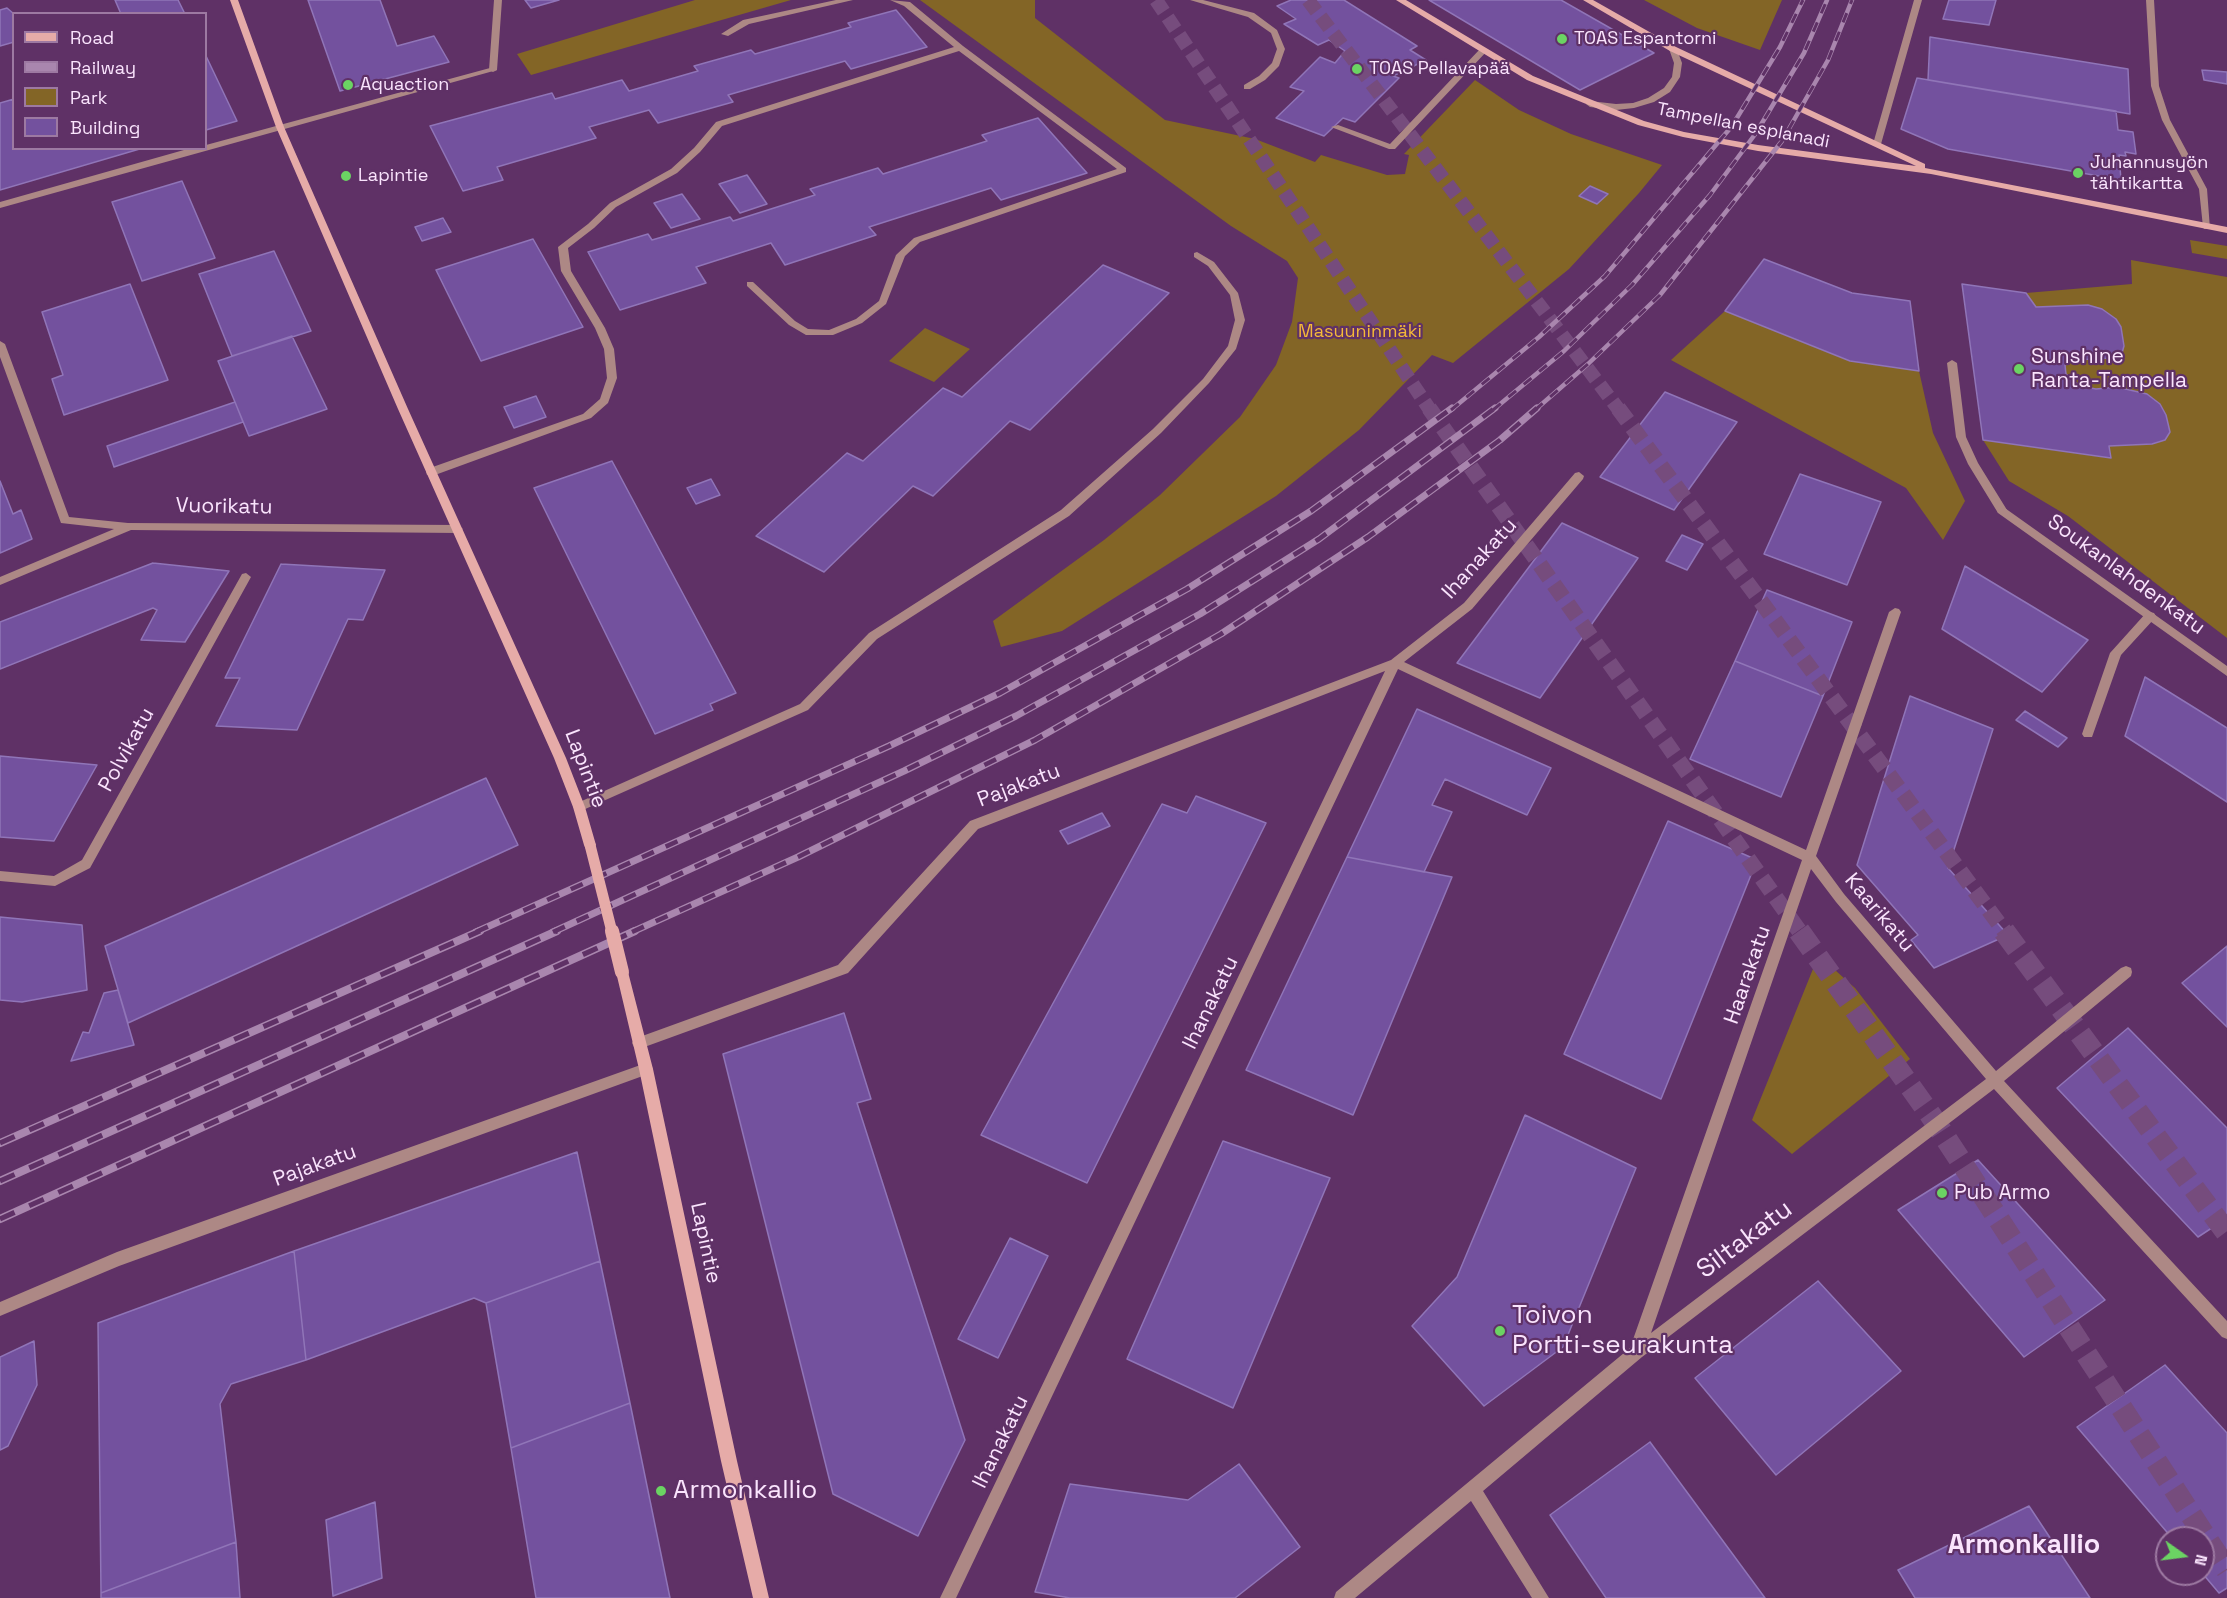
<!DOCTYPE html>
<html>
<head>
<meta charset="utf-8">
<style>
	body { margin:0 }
	#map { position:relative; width:2227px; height:1598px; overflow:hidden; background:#5f3166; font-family:"Space Grotesk",sans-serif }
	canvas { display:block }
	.legend { position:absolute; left:12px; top:12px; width:195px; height:138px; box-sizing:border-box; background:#5f3166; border:2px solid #9d79a2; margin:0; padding:8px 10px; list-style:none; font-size:18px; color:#fae4fd }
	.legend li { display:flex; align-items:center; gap:12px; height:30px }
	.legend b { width:30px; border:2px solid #9d79a2 }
	.north { position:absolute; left:2155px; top:1526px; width:60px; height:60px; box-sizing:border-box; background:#5f3166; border:2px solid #9d79a2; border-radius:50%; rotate:104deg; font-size:16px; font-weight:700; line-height:24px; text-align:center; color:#fae4fd }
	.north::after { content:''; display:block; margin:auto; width:21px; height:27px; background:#6bd363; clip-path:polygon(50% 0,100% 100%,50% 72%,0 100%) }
</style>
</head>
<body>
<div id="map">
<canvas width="2227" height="1598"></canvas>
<ul class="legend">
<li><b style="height:8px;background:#e6aba8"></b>Road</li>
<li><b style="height:8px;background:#a986ae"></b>Railway</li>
<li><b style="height:16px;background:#836526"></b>Park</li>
<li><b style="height:16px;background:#73519e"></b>Building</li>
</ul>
<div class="north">N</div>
</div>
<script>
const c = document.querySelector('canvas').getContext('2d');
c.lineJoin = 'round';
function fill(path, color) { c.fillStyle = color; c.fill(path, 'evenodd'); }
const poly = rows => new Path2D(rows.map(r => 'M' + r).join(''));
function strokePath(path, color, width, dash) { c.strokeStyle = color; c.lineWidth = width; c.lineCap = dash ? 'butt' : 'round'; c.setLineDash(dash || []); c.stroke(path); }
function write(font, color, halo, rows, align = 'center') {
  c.font = font + ' "Space Grotesk",sans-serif'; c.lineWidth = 4.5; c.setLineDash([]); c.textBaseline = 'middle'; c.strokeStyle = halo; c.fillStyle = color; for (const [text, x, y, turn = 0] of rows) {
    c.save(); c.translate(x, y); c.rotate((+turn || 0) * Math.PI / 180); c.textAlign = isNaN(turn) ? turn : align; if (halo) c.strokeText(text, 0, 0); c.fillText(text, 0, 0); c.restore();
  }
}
const green = poly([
	[695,0,791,0,531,75,517,54],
	[920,0,1035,0,1035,18,1165,120,1255,139,1315,162,1321,155,1387,175,1405,174,1409,155,1404,154,1475,80,1519,110,1571,134,1662,165,1639,193,1569,269,1453,363,1432,355,1359,430,1276,496,1062,631,1001,647,993,621,1104,540,1160,495,1240,417,1276,365,1292,322,1298,278,1287,261,1231,226],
	[1644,0,1782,0,1760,50,1697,28],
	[2190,240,2227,246,2227,259,2192,253],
	[2131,260,2227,277,2227,638,2068,516,2009,481,1983,440,2110,458,2109,446,2152,444,2165,440,2166,415,2160,404,2147,394,2117,387,2096,389,2080,386,2066,374,2065,365,2074,360,2112,358,2122,353,2124,346,2121,327,2116,319,2088,305,2036,307,2026,293,2132,284],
	[1725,311,1850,361,1919,371,1933,433,1965,501,1943,540,1906,488,1671,360],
	[925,328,970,349,934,382,889,361],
	[1815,964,1835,970,1855,988,1910,1059,1792,1154,1752,1120]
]);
const building = poly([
	[115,0,178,0,185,14,121,14,115,0],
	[308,0,380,0,397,46,434,36,449,62,340,91,308,0],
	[525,0,559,0,531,8,525,0],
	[1291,0,1344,0,1417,46,1410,50,1426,60,1393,76,1399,78,1355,122,1343,118,1324,136,1276,118,1304,91,1290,87,1320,57,1335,63,1345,51,1329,40,1318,45,1284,24,1296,19,1277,6,1291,0],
	[1429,0,1561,0,1654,53,1580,90,1429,0],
	[1949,0,1996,0,1989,25,1943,19,1949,0],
	[7,8,14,14,14,42,0,46,0,10,7,8],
	[896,10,927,47,851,69,845,61,728,95,733,102,658,123,649,110,589,127,596,138,497,167,503,180,463,191,430,126,552,93,555,99,622,80,629,91,698,71,694,66,751,50,755,54,851,27,848,23,896,10],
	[1930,37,2128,69,2130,114,1928,80,1930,37],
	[206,56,237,121,206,130,206,56],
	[2202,70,2227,72,2227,84,2204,80,2202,70],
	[1917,78,2116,111,2118,130,2133,132,2136,154,2125,152,2126,156,2119,155,2121,180,1948,149,1901,129,1917,78],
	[14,99,14,148,143,148,0,190,0,103,14,99],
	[1038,118,1087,173,1001,200,991,188,869,227,876,235,785,265,771,243,696,267,706,283,620,310,588,252,648,234,652,240,730,217,733,221,815,195,810,189,878,168,883,174,987,141,982,135,1038,118],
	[747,175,767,204,740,213,719,184,747,175],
	[182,181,215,258,142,281,112,202,182,181],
	[1590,186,1608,194,1597,204,1579,196,1590,186],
	[682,194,700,219,671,228,654,203,682,194],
	[443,218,451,232,422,241,415,227,443,218],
	[533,239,583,327,481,361,436,270,533,239],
	[274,251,311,331,232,356,199,274,274,251],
	[1764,259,1852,293,1910,301,1919,371,1850,361,1725,311,1764,259],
	[1103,265,1169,293,1030,430,1010,421,933,496,913,486,824,572,756,536,847,453,863,461,943,388,962,397,1103,265],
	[130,284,168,380,64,415,52,379,63,375,42,312,130,284],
	[1962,284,2026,293,2036,307,2088,305,2102,309,2116,319,2121,327,2124,346,2122,353,2112,358,2074,360,2065,365,2066,374,2080,386,2096,389,2117,387,2147,394,2160,404,2166,415,2170,432,2165,440,2152,444,2109,446,2111,458,1983,440,1962,284],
	[292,336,327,409,249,436,218,361,292,336],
	[1665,392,1737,422,1674,510,1600,477,1665,392],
	[536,396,546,417,514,428,504,407,536,396],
	[235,402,243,422,114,467,107,446,235,402],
	[612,461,736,693,710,704,713,710,655,734,534,488,612,461],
	[1800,474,1881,502,1847,585,1764,554,1800,474],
	[711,479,720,495,696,504,687,488,711,479],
	[0,481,13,514,21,510,32,539,0,553,0,481],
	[1562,523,1638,558,1540,698,1457,663,1562,523],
	[1682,535,1703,544,1687,570,1666,561,1682,535],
	[153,563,229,571,185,642,141,640,157,610,153,608,0,669,0,622,153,563],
	[281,564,385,570,363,620,348,619,297,730,216,726,240,678,225,678,281,564],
	[1965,566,2088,640,2042,692,1942,629,1965,566],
	[1767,590,1852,622,1823,696,1735,661,1767,590],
	[1735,661,1823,696,1781,797,1690,759,1735,661],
	[2145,677,2227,728,2227,802,2125,736,2145,677],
	[1910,696,1993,729,1948,868,2008,935,1934,968,1911,940,1918,935,1857,865,1910,696],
	[1417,709,1551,768,1527,815,1445,779,1432,805,1452,812,1424,872,1347,857,1417,709],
	[2025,711,2067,738,2058,747,2016,720,2025,711],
	[0,756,97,765,54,841,0,837,0,756],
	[486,778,518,845,128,1023,105,946,486,778],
	[1196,796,1266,823,1087,1183,981,1135,1162,804,1187,813,1196,796],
	[1102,813,1110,826,1068,844,1060,831,1102,813],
	[1668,821,1757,860,1661,1099,1564,1054,1668,821],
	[1347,857,1452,877,1353,1115,1246,1070,1347,857],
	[0,917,82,925,87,990,22,1002,0,1000,0,917],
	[2227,946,2227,1027,2182,983,2227,946],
	[118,990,134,1045,71,1061,83,1032,89,1033,104,993,118,990],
	[844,1013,871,1099,857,1103,965,1440,918,1536,833,1494,723,1054,844,1013],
	[2128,1028,2227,1128,2227,1218,2198,1237,2057,1088,2128,1028],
	[1525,1115,1636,1168,1563,1347,1484,1406,1412,1326,1457,1277,1525,1115],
	[1223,1141,1330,1178,1233,1408,1127,1359,1223,1141],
	[577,1152,600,1261,486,1303,474,1298,306,1360,294,1251,577,1152],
	[1978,1160,2105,1300,2024,1357,1898,1210,1978,1160],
	[1010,1238,1048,1256,998,1358,958,1339,1010,1238],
	[294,1251,306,1360,231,1384,220,1404,236,1542,101,1593,98,1323,294,1251],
	[600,1261,630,1403,511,1448,486,1303,600,1261],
	[1818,1281,1901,1371,1776,1475,1695,1378,1818,1281],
	[34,1341,37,1385,8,1446,0,1450,0,1357,34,1341],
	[2165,1365,2227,1433,2227,1588,2219,1593,2203,1574,2203,1538,2172,1538,2077,1427,2165,1365],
	[630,1403,670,1598,536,1598,511,1448,630,1403],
	[1650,1442,1765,1598,1606,1598,1550,1515,1650,1442],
	[1239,1464,1300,1547,1235,1598,1070,1598,1035,1592,1070,1484,1188,1500,1239,1464],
	[375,1502,382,1578,333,1596,326,1520,375,1502],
	[2029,1506,2090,1598,1915,1598,1898,1570,2029,1506],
	[236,1542,240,1598,101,1598,101,1593,236,1542]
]);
const highwayTunnelFar2 = poly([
	[1156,0,1430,410],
	[1308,0,1619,410]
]);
const highwayTunnelFar1 = poly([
	[1429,408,1800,932],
	[1618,408,2005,932]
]);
const highwayTunnel = poly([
	[1799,931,1932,1117,2227,1570],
	[2004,931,2227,1233]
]);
const lane = poly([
	[494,0,502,0,497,70,493,72,489,70,494,0],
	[836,0,853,0,749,24,728,36,721,34,743,20,836,0],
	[890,0,910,2,963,46,1126,168,1126,172,920,242,905,256,886,304,862,323,833,335,806,335,789,325,747,286,747,282,753,282,795,321,808,329,829,330,856,319,879,301,896,255,914,238,1117,169,959,51,722,126,700,152,677,173,616,207,594,228,568,248,571,271,605,328,614,349,617,378,608,403,591,418,435,475,427,475,426,472,427,469,583,414,600,399,607,378,604,349,595,328,561,271,558,247,588,224,610,203,671,169,694,148,716,122,954,47,904,6,890,0],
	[1190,0,1203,0,1254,13,1277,30,1285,49,1279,66,1265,80,1250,89,1244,89,1244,85,1259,76,1272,63,1277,49,1271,33,1248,17,1190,0],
	[1914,0,1922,0,1881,144,1874,146,1873,144,1914,0],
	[1480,49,1487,51,1395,149,1389,149,1331,127,1338,125,1390,144,1480,49],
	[1197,252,1214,262,1238,293,1245,320,1236,349,1209,383,1161,433,1069,516,877,639,808,710,583,810,575,810,573,807,575,804,800,704,869,633,1061,510,1153,429,1203,379,1228,346,1235,320,1230,295,1208,266,1194,257,1194,253,1197,252],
	[1952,360,1957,363,1966,437,1978,463,2007,510,2006,513,1998,513,1968,464,1956,437,1947,363,1952,360],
	[2150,612,2154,613,2156,616,2154,619,2121,655,2092,737,2084,737,2082,734,2110,653,2146,613,2150,612]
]);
const street = poly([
	[2146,0,2154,0,2159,86,2170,120,2207,189,2210,229,2204,229,2203,227,2199,189,2162,120,2151,86,2146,0],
	[1670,47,1676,47,1682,63,1680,77,1670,92,1654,102,1634,108,1616,110,1590,107,1586,104,1590,101,1616,104,1633,103,1648,98,1664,88,1672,77,1674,63,1669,49,1670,47],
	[490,68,497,70,0,208,0,202,191,148,206,148,206,145,490,68],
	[0,341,5,344,69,517,128,523,458,525,463,529,458,533,131,530,0,585,0,577,114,529,61,523,0,357,0,341],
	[1579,472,1584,476,1583,479,1472,609,1404,662,1806,850,1889,612,1895,608,1899,609,1901,612,1816,856,1844,894,1996,1071,2121,968,2126,966,2131,968,2132,972,2131,976,2004,1081,2227,1321,2227,1339,2222,1337,1994,1089,1642,1357,1483,1491,1549,1598,1532,1598,1471,1501,1355,1598,1334,1598,1336,1592,1630,1348,1802,860,1398,669,956,1598,940,1598,1385,671,978,829,848,973,639,1049,634,1047,632,1043,634,1039,838,965,970,821,1391,660,1464,603,1575,473,1579,472],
	[1811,869,1836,902,1986,1079,1651,1333,1811,869],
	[2002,506,2227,666,2227,676,1998,513,1997,510,1998,507,2002,506],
	[246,573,251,577,90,868,55,886,0,881,0,871,54,876,82,860,242,574,246,573],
	[646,1063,651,1065,653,1069,651,1073,119,1266,0,1316,0,1302,117,1252,646,1063]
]);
const secondary = poly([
	[230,0,238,0,284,127,408,409,566,758,585,807,596,845,594,849,586,849,584,845,573,807,554,758,398,409,276,127,230,0],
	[1396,0,1406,0,1533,76,1644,121,1684,132,1758,145,1916,166,1670,51,1583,0,1593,0,1676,47,1925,164,1925,168,2227,227,2227,233,1931,174,1758,151,1683,137,1638,125,1527,80,1396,0],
	[622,966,627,968,628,972,653,1069,737,1461,769,1598,753,1598,721,1461,639,1069,616,972,617,968,622,966]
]);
const railFar2 = poly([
	[1451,410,1539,337,1605,276,1732,126,1780,47,1803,0],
	[1493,410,1564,351,1632,285,1710,195,1756,133,1804,53,1827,0],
	[1535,410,1588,364,1660,295,1782,141,1828,60,1852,0]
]);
const railFar1 = poly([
	[476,932,889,746,1000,693,1187,589,1311,511,1452,408],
	[553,932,904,771,1016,716,1200,614,1319,539,1495,408],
	[632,932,798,857,1035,740,1221,634,1368,537,1500,440,1537,408]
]);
const rail = poly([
	[0,1143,480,931],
	[0,1181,557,931],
	[0,1219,635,931]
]);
const secondaryBridgeFar1 = poly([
	[590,845,612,932]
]);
const secondaryBridge = poly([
	[612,931,622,972]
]);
const markers = [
	[1562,39,6,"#6bd363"],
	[1357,69,6,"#6bd363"],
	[348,85,6,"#6bd363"],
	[2078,173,6,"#6bd363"],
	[346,176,6,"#6bd363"],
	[2019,369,6,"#6bd363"],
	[1942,1193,6,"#6bd363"],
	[1500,1331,6,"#6bd363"],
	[661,1491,6,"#6bd363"]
];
const farPoinames = [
	["TOAS Espantorni",1574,39],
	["TOAS Pellavapää",1369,69],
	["Aquaction",360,85],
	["Juhannusyön",2090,163],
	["tähtikartta",2090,184],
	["Lapintie",358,176]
];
const farStreetnames = [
	["Tampellan esplanadi",1743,126,11]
];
const farParknames = [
	["Masuuninmäki",1360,332]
];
const poiNames = [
	["Sunshine",2031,357],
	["Ranta-Tampella",2031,381],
	["Pub Armo",1954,1193]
];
const streetNames = [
	["Vuorikatu",224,507,1],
	["Ihanakatu",1480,559,-48],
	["Soukanlahdenkatu",2126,575,36],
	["Polvikatu",127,750,-61],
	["Lapintie",585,769,69],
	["Pajakatu",1019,786,-21],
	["Kaarikatu",1879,913,50],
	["Haarakatu",1748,975,-71],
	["Ihanakatu",1211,1003,-64],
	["Pajakatu",315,1166,-20],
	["Lapintie",705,1243,78],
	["Ihanakatu",1001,1442,-64]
];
const nearStreetnames = [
	["Siltakatu",1745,1240,-37]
];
const nearPoinames = [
	["Toivon",1512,1316],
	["Portti-seurakunta",1512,1346],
	["Armonkallio",673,1491]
];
const nearNeighbourhoodnames = [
	["Armonkallio",2024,1546]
];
fill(green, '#836526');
fill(building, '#73519e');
strokePath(building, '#9075b8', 1.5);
strokePath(highwayTunnelFar2, '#764c7d', 14, [14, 7]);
strokePath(highwayTunnelFar1, '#764c7d', 16, [16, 8]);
strokePath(highwayTunnel, '#764c7d', 22, [22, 10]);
fill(lane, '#ad8885');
fill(street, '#ad8885');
fill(secondary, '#e6aba8');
strokePath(railFar2, '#a986ae', 4.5);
strokePath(railFar1, '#a986ae', 7);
strokePath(rail, '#a986ae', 8);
strokePath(railFar2, '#5f3166', 3, [10]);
strokePath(railFar1, '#5f3166', 4.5, [13]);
strokePath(rail, '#5f3166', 5, [16]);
strokePath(secondaryBridgeFar1, '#e6aba8', 11);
strokePath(secondaryBridge, '#e6aba8', 14);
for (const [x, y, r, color] of markers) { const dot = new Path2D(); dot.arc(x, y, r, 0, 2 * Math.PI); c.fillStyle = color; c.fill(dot); strokePath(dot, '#5f3166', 2); }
write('18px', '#fae4fd', '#5f3166', farPoinames, 'left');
write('18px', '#fae4fd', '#5f3166', farStreetnames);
write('18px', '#f5ba38', '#5f3166', farParknames);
write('21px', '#fae4fd', '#5f3166', poiNames, 'left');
write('21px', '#fae4fd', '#5f3166', streetNames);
write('26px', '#fae4fd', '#5f3166', nearStreetnames);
write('26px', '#fae4fd', '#5f3166', nearPoinames, 'left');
write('bold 27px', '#fae4fd', '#5f3166', nearNeighbourhoodnames);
</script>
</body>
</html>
